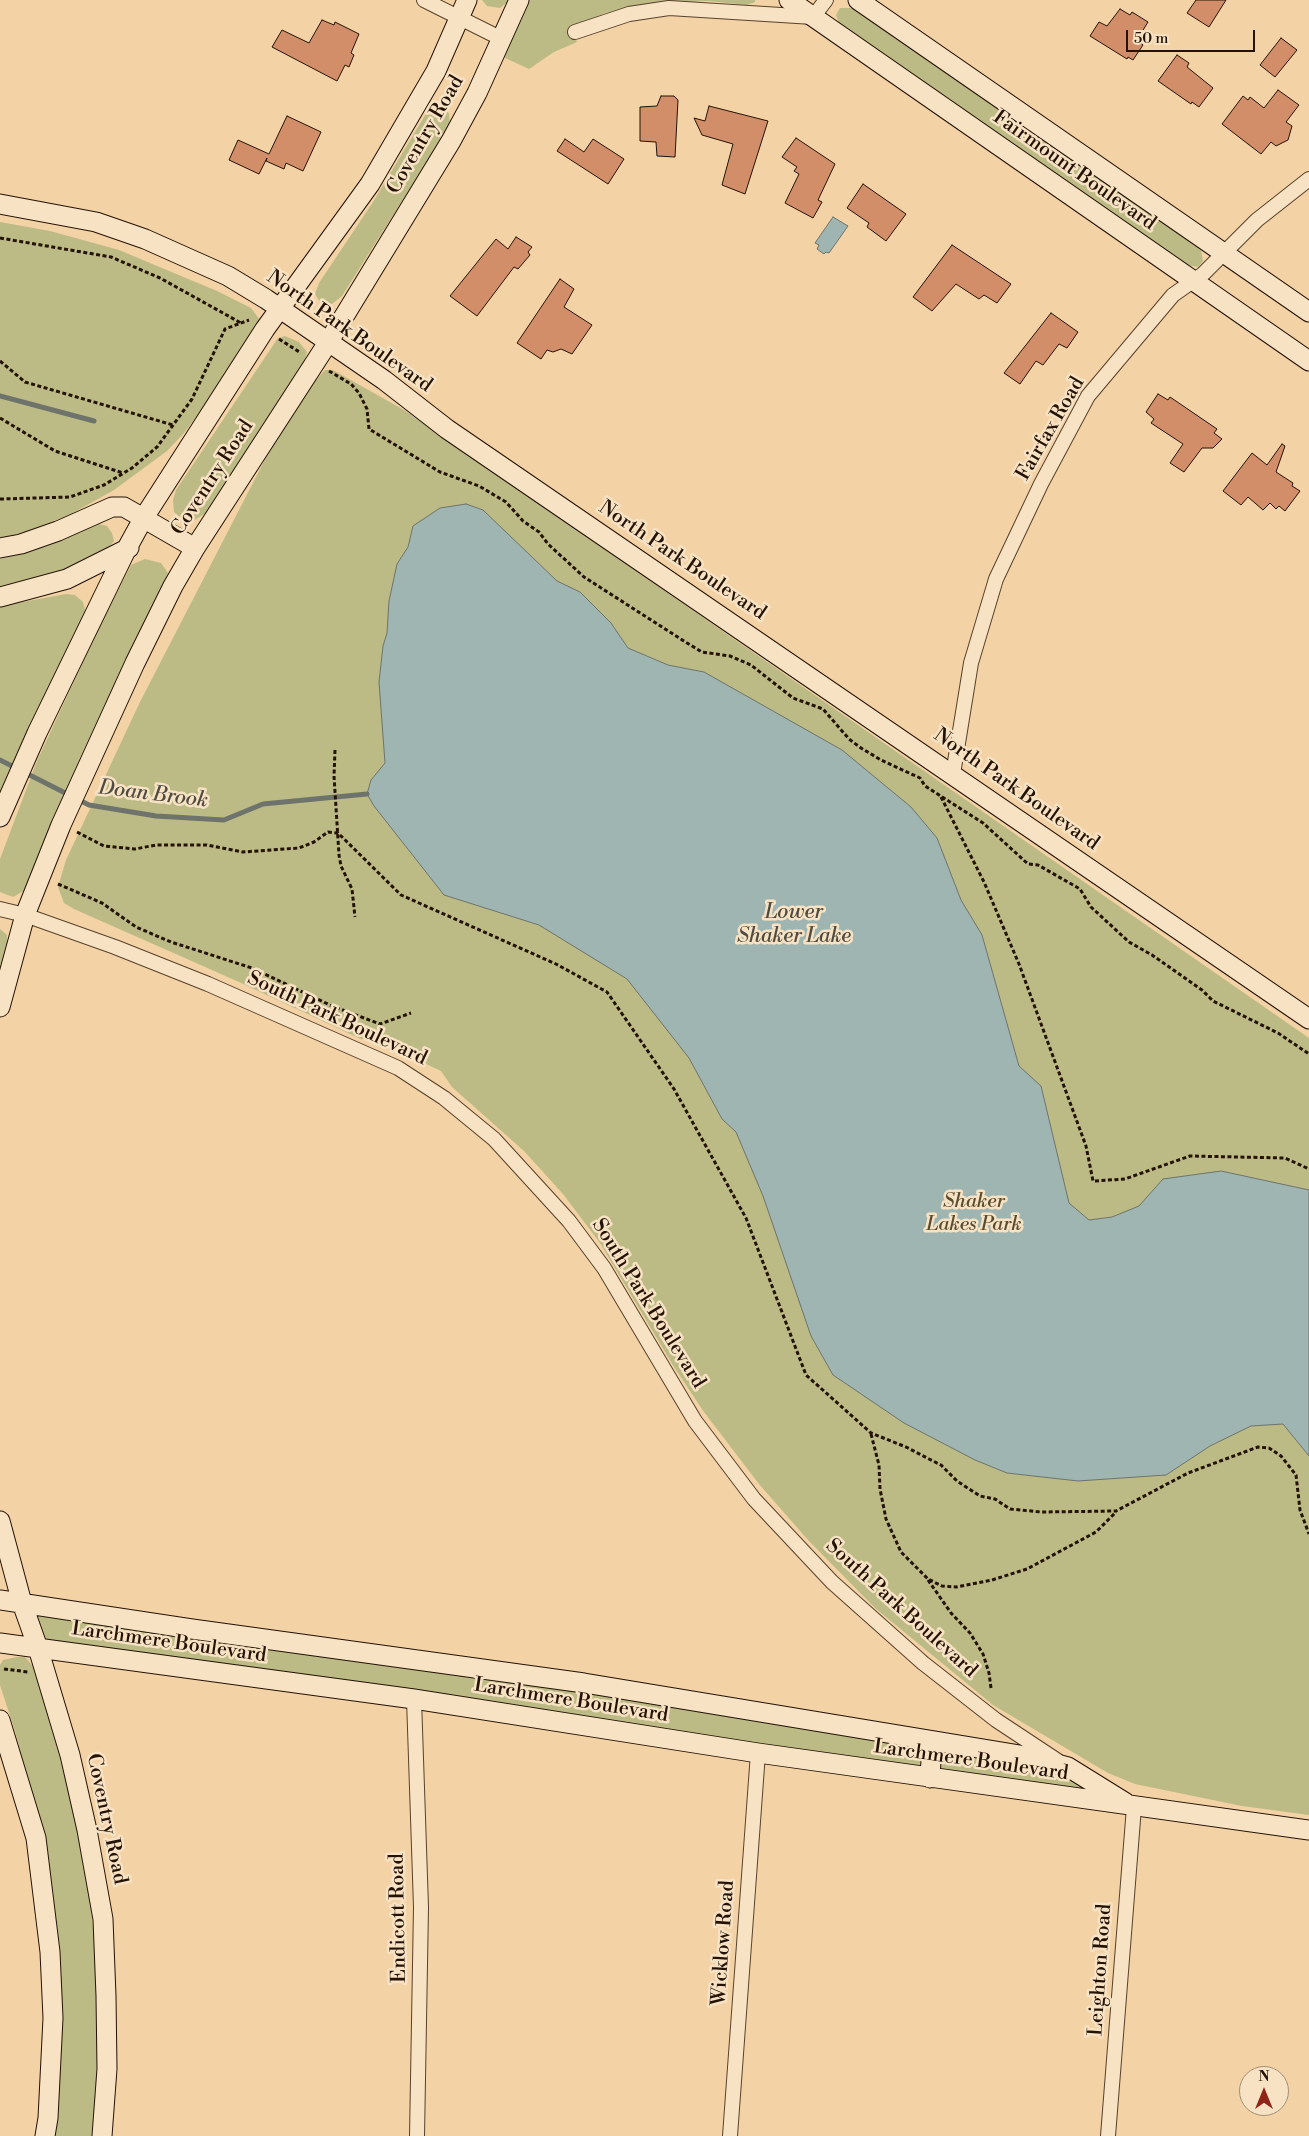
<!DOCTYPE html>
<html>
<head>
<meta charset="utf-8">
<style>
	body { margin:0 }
	#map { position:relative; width:1309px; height:2136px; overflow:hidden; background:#f3d2a5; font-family:"Libre Bodoni",serif }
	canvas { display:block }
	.north { position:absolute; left:1239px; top:2066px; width:50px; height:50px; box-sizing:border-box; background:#f7e2c4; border:1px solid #a38f77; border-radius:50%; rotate:0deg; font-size:14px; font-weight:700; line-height:20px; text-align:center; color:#241204 }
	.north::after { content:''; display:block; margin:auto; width:18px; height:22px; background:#8f2418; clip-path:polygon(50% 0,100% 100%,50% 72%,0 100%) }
	.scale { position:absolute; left:1126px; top:30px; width:129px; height:22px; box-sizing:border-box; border:2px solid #241204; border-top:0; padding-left:6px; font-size:15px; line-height:18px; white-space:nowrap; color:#241204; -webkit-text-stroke:4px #f7e2c4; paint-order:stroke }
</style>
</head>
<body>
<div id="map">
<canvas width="1309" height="2136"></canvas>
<div class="north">N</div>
<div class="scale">50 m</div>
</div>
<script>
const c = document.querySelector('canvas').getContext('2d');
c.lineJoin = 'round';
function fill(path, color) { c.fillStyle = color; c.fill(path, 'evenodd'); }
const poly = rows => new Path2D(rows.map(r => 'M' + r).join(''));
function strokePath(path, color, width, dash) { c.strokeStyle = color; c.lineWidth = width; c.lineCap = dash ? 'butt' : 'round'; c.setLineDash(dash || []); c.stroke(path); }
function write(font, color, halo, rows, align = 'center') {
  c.font = font + ' "Libre Bodoni",serif'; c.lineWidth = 5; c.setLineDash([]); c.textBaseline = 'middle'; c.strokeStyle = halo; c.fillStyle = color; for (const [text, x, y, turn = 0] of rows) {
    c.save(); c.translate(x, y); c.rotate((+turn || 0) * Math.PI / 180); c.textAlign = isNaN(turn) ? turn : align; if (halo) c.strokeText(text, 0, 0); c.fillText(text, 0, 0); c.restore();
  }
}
const green = poly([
	[482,0,510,0,500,8,487,6],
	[529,0,755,0,755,2,747,5,708,1,655,3,605,13,571,28,577,42,554,52,529,69,503,57],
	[840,8,853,8,871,18,1201,250,1203,261,1198,267,1187,265,841,29,836,15],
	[436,107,446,109,449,114,450,125,342,296,332,304,320,302,315,294,319,283,373,202,427,112],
	[0,222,50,231,119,250,217,291,251,308,260,320,257,334,184,433,167,451,114,490,71,514,32,530,0,539],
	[285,336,299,342,307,352,304,362,206,513,193,521,180,517,174,512,173,500,176,490,278,338],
	[325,370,333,370,404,410,1309,1038,1309,1815,1242,1806,1135,1784,1108,1773,993,1705,875,1608,808,1540,759,1484,704,1412,674,1367,600,1243,563,1194,524,1151,452,1087,441,1071,375,1040,361,1039,239,982,74,909,64,903,58,887,66,860,140,702,272,446,315,381],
	[99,524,107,526,112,533,114,541,107,550,70,568,15,587,0,590,0,559,47,546],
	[145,559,161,563,168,573,165,589,123,666,79,760,27,889,13,897,0,892,0,859,37,761,96,634,131,565],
	[66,594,75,595,83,602,86,614,29,732,0,801,0,606],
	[0,929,7,935,7,946,0,972],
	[22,1603,1026,1756,1134,1807,38,1648],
	[17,1657,25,1657,33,1666,68,1785,85,1859,95,1941,99,2028,96,2095,92,2136,53,2136,36,1811,15,1731,0,1685,0,1665,3,1660]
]);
const water = poly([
	[833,217,848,226,829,253,826,252,824,254,817,249,819,245,815,243,833,217],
	[466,504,483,510,557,581,580,592,611,623,628,648,668,665,704,672,842,750,911,807,937,838,961,900,982,935,1019,1066,1041,1086,1069,1203,1089,1220,1112,1217,1139,1206,1163,1179,1221,1171,1309,1190,1309,1456,1283,1424,1251,1426,1210,1446,1166,1475,1078,1481,1007,1473,975,1460,904,1423,833,1375,811,1336,763,1196,736,1132,722,1119,689,1058,627,979,539,925,444,895,374,806,367,794,371,780,385,763,379,682,383,646,387,633,389,601,397,564,408,547,413,526,440,508,466,504]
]);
const stream = poly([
	[0,396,94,421],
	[0,760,89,805,156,816,224,820,263,804,367,794]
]);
const building = poly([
	[1196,0,1226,0,1209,27,1187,13,1196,0],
	[1120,9,1130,15,1132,12,1148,22,1137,40,1143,45,1133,60,1128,57,1127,59,1090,36,1099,22,1107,26,1120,9],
	[322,20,334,25,335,22,359,34,351,53,354,55,349,67,345,65,337,81,272,47,282,30,309,43,322,20],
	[1281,38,1297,50,1275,77,1260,65,1281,38],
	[1177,55,1189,63,1187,67,1213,88,1199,107,1192,102,1191,104,1158,81,1177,55],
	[1278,90,1299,105,1286,122,1292,126,1288,140,1276,146,1271,142,1261,154,1222,124,1243,96,1248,100,1250,97,1264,108,1278,90],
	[661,96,674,96,678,100,675,157,657,156,656,142,640,141,640,107,657,106,661,96],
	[709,106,768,121,745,194,722,185,733,144,702,135,694,118,705,121,709,106],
	[287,116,321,132,303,171,286,163,284,169,266,161,267,158,259,174,229,160,238,140,269,154,287,116],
	[796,138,835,164,818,200,822,202,813,218,785,203,799,174,794,171,797,167,782,157,796,138],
	[565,139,584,152,593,139,624,159,608,184,557,151,565,139],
	[863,184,906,214,886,241,867,227,869,223,847,208,863,184],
	[516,237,532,247,528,252,530,255,518,269,514,267,477,316,450,296,496,239,508,249,516,237],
	[952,245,1011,284,997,303,984,295,979,299,956,284,932,311,913,297,952,245],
	[560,279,574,289,564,307,592,325,572,354,561,349,553,352,547,350,541,359,517,343,560,279],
	[1051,313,1078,332,1067,348,1059,344,1043,365,1036,361,1020,384,1004,373,1051,313],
	[1158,394,1168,400,1170,397,1217,429,1214,433,1222,439,1213,448,1202,448,1184,472,1170,463,1183,444,1151,423,1154,419,1146,412,1158,394],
	[1282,444,1285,446,1276,472,1293,483,1292,486,1300,491,1285,511,1279,506,1276,509,1270,503,1263,510,1248,497,1241,505,1223,491,1252,453,1267,465,1282,444]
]);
const path = poly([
	[0,238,111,257,160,278,241,323],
	[279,339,301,353],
	[0,361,25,382,173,425],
	[329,371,351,384,359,393,367,409,369,429,440,472,479,486,506,502,523,521,539,532,548,544,584,577,687,643,702,652,730,656,751,665,793,698,823,709,849,739,861,748,881,760,920,778,925,786,983,823,1028,864,1038,865,1080,889,1091,907,1129,942,1152,955,1202,990,1213,1001,1278,1033,1309,1054],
	[0,418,55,451,123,473],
	[0,499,70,497,104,485,132,468,157,447,192,399,225,329,249,320],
	[335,750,334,776,339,855,341,866,352,889,355,917],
	[941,797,984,882,1019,964,1086,1146,1093,1181,1125,1179,1190,1156,1285,1158,1309,1169],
	[77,832,104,846,135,849,156,845,207,845,243,852,299,848,314,842,328,832,338,833,401,895,556,964,607,992,674,1089,746,1218,806,1375,871,1433,906,1447,929,1459,941,1465,957,1481,980,1496,995,1499,1010,1509,1041,1512,1116,1511,1188,1473,1258,1447,1269,1448,1281,1456,1296,1475,1300,1510,1309,1534],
	[58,884,102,903,136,927,171,942,252,968,332,1006,380,1024,411,1013],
	[871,1434,879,1465,880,1489,886,1519,901,1552,928,1579,942,1586,956,1587,992,1580,1027,1569,1096,1532,1116,1512],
	[928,1580,951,1613,970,1633,983,1654,989,1673,991,1688],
	[4,1669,28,1672]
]);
const street = poly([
	[424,0,502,39],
	[575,32,629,14,669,8,813,17,826,0],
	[953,774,971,663,996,579,1041,484,1088,396,1173,295,1203,274,1257,220,1309,179],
	[0,909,25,915,115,947,208,984,398,1068,444,1098,494,1139,569,1221,604,1268,695,1421,754,1499,832,1582,923,1663,996,1720,1058,1761],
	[414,1699,421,1907,417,2136],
	[730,2136,758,1753],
	[1108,2136,1134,1807]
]);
const secondary = poly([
	[789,0,1309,361],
	[858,0,1309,312],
	[0,204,96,222,145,239,228,276,266,299,384,380,447,429,1309,1019],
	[0,548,21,544,58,531,112,507,124,507,195,548],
	[0,597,67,579,129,548],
	[0,817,37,733,126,550,143,519,265,329,370,184,436,71,467,0],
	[0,1007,25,915,61,825,135,663,173,586,195,548,329,341,451,141,477,93,519,0],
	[0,1521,22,1603,38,1648,70,1755,87,1830,103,1919,106,1996,107,2069,102,2136],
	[0,1600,192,1629,584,1683,1026,1756,1068,1767,1126,1803],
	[0,1643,414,1699,758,1753,1309,1830],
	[0,1720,36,1838,50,1952,53,2018,48,2118,45,2136],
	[930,1778,932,1742]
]);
const streetNames = [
	["Coventry Road",426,135,-60],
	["Fairmount Boulevard",1074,171,35],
	["North Park Boulevard",349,332,35],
	["Fairfax Road",1051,429,-60],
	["Coventry Road",213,478,-57],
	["North Park Boulevard",682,561,34],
	["North Park Boulevard",1016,790,35],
	["South Park Boulevard",337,1019,25],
	["South Park Boulevard",648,1304,58],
	["South Park Boulevard",901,1609,42],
	["Larchmere Boulevard",169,1643,8],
	["Larchmere Boulevard",571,1701,9],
	["Larchmere Boulevard",971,1761,8],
	["Coventry Road",106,1819,78],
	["Endicott Road",399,1918,-91],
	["Wicklow Road",724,1943,-86],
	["Leighton Road",1101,1970,-86]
];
const parkNames = [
	["Shaker",974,1202],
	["Lakes Park",974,1225]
];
const waterNames = [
	["Doan Brook",153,795,7],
	["Lower",794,913],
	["Shaker Lake",794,937]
];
fill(green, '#bcbb85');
fill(water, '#9fb5b1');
strokePath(water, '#6e746c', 1);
strokePath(stream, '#6e746c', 5);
fill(building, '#d18e69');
strokePath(building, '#241204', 1);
strokePath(street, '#58422c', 16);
strokePath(secondary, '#241204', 21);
strokePath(path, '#241204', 3, [4, 2.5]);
strokePath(street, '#f7e2c4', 14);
strokePath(secondary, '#f7e2c4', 19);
write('20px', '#241204', '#f7e2c4', streetNames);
write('italic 20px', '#594d31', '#f7e2c4', parkNames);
write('italic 21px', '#4f4b41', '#f7e2c4', waterNames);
</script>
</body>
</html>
